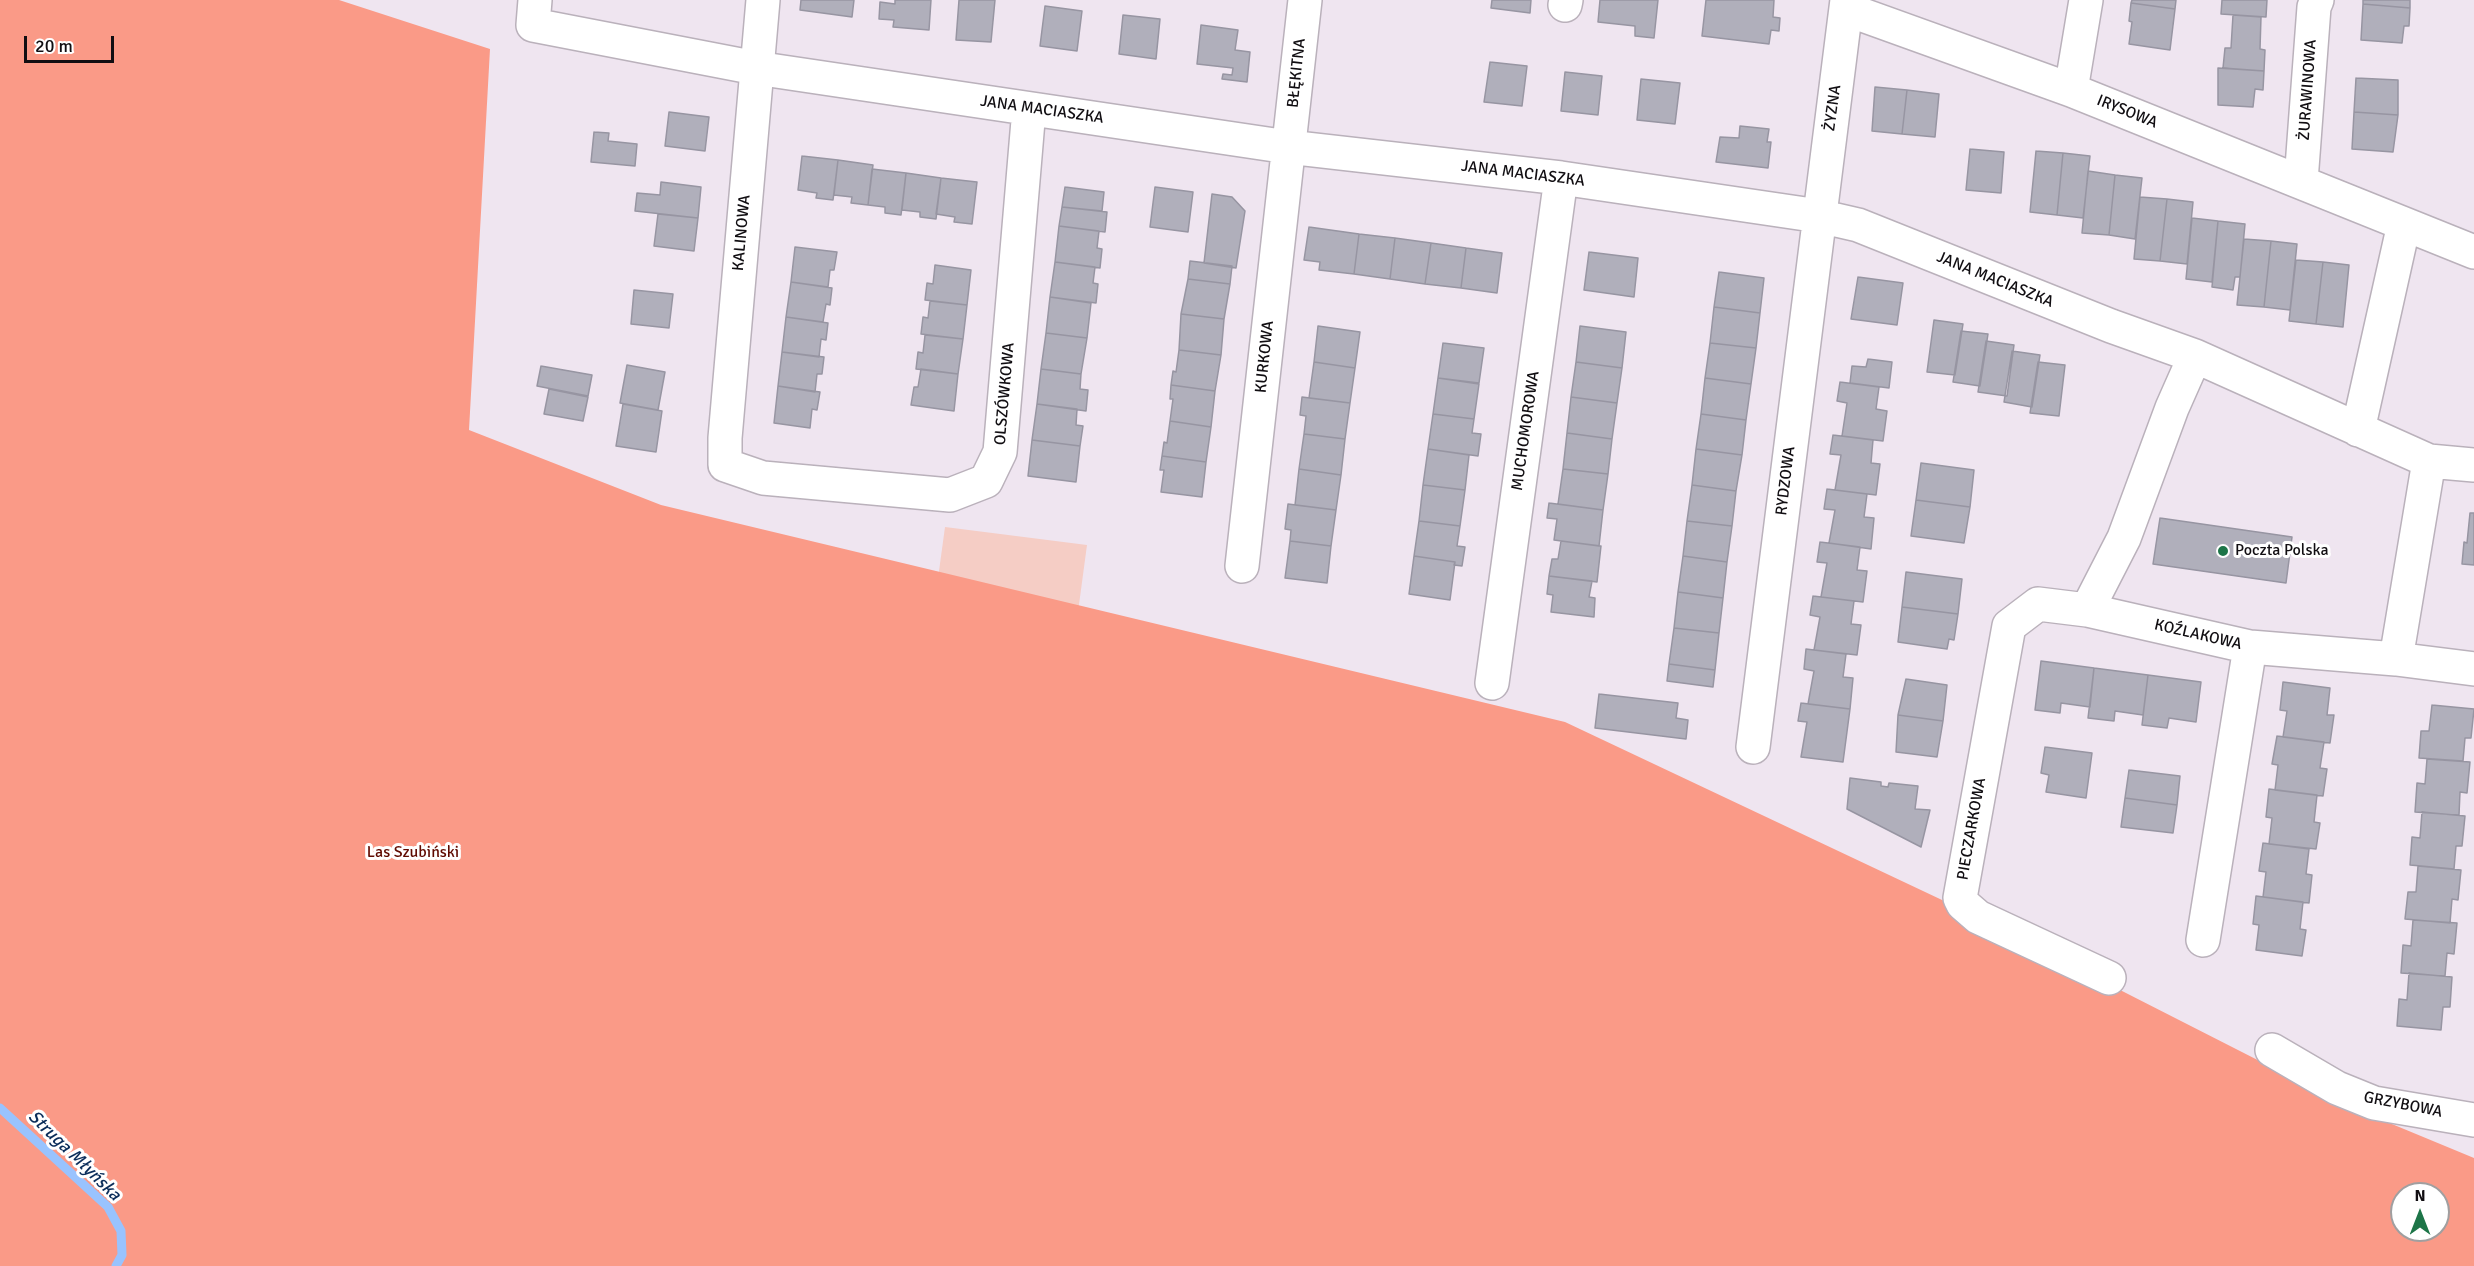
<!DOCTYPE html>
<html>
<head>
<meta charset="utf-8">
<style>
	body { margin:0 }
	#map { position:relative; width:2474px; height:1266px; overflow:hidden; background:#efe5f0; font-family:Signika,sans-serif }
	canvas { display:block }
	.north { position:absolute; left:2390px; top:1182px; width:60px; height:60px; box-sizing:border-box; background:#fff; border:2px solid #a09fa0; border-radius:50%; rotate:0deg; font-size:16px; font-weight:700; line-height:24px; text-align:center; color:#110e12 }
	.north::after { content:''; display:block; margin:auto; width:21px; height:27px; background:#1d7548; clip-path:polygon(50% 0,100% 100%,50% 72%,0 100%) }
	.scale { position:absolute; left:24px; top:36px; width:90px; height:27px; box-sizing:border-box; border:3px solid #110e12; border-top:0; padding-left:8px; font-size:18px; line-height:21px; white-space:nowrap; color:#110e12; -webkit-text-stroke:4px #fff; paint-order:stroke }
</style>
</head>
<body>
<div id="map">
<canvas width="2474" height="1266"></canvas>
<div class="north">N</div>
<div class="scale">20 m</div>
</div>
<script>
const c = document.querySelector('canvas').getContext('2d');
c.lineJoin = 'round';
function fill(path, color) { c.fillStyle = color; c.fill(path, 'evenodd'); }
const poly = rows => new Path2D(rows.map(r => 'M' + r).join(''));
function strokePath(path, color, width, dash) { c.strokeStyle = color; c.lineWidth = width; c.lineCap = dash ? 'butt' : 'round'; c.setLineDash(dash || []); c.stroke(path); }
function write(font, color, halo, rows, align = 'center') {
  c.font = font + ' Signika,sans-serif'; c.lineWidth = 6; c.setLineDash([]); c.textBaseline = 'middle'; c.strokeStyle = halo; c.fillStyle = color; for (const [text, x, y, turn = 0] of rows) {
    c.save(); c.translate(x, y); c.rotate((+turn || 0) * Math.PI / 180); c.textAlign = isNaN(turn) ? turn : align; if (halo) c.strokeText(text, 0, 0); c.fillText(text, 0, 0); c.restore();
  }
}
const green = poly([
	[945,527,1087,545,1078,612,936,593]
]);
const forest = poly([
	[0,0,339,0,490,49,469,430,661,505,1565,722,1959,908,2346,1105,2474,1158,2474,1266,0,1266],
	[2402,1194,2438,1194,2438,1230,2402,1230]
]);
const stream = poly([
	[0,1108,108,1207,121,1231,122,1255,116,1266]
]);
const building = poly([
	[801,0,854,0,852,17,800,10,801,0],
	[895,0,931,0,929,30,893,27,894,20,879,19,880,2,895,4,895,0],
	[959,0,995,0,991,42,956,40,959,0],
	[1492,0,1531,0,1530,13,1491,8,1492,0],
	[1600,0,1658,0,1654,38,1635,36,1635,26,1598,22,1600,0],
	[1706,0,1774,0,1773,17,1780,18,1779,31,1771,30,1769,44,1702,36,1706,0],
	[2132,0,2176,0,2175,9,2131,3,2132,0],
	[2222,0,2267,0,2266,17,2221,14,2222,0],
	[2363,0,2410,0,2410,8,2363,4,2363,0],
	[2131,3,2175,9,2170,50,2129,44,2132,22,2129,21,2131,3],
	[2363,4,2410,8,2409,26,2404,26,2402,43,2361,40,2363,4],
	[1045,6,1082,11,1077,51,1040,46,1045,6],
	[1123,15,1160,19,1156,59,1119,54,1123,15],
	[2233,15,2261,17,2260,49,2265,50,2264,71,2223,68,2225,48,2231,48,2233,15],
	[1201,25,1238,30,1235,50,1250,52,1247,82,1222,79,1223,74,1232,75,1233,68,1197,64,1201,25],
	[1490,62,1527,66,1522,106,1484,102,1490,62],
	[2218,68,2264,71,2263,90,2255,89,2253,107,2218,105,2218,68],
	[1565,72,1602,76,1598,115,1561,111,1565,72],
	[2356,78,2398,80,2398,115,2354,112,2356,78],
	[1641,79,1680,83,1675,124,1637,120,1641,79],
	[1875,87,1907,90,1902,134,1872,131,1875,87],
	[1907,90,1939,94,1935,137,1902,134,1907,90],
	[669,112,709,117,705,151,665,146,669,112],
	[2354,112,2398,115,2393,152,2352,149,2354,112],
	[1740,126,1769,129,1767,142,1771,142,1768,168,1716,162,1720,137,1739,138,1740,126],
	[594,132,609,133,608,141,637,144,635,166,591,162,594,132],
	[1970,149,2004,152,2001,193,1966,190,1970,149],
	[2036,151,2063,153,2057,215,2030,212,2036,151],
	[2063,153,2090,156,2083,218,2057,215,2063,153],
	[802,156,838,160,833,200,816,198,817,193,798,190,802,156],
	[838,160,873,165,868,205,851,203,852,197,834,195,838,160],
	[872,169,906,173,901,215,885,213,885,207,868,205,872,169],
	[2088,171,2115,175,2109,235,2082,233,2088,171],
	[906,173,941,178,936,219,920,217,920,212,902,210,906,173],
	[2115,175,2142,178,2135,239,2109,235,2115,175],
	[941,178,977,182,972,224,954,222,955,217,936,214,941,178],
	[661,182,701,187,698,218,635,211,637,193,660,195,661,182],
	[1065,187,1104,192,1102,211,1062,207,1065,187],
	[1155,187,1193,192,1188,232,1150,227,1155,187],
	[1212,194,1232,197,1245,211,1236,268,1204,263,1212,194],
	[2140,197,2167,199,2160,261,2134,259,2140,197],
	[2167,199,2193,202,2187,264,2160,261,2167,199],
	[1062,207,1107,212,1105,232,1059,226,1062,207],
	[658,214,698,218,694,251,654,246,658,214],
	[2192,218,2218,221,2212,282,2186,279,2192,218],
	[2218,221,2245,224,2240,277,2235,277,2233,290,2212,287,2218,221],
	[1059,226,1099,231,1097,248,1102,249,1100,268,1055,262,1059,226],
	[1309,227,1359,234,1354,274,1319,270,1320,262,1304,260,1309,227],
	[1359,234,1395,238,1390,279,1354,274,1359,234],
	[1395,238,1431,243,1425,284,1390,279,1395,238],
	[2244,239,2271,241,2264,307,2237,305,2244,239],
	[2271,241,2297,244,2290,310,2264,307,2271,241],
	[1431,243,1466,248,1461,288,1425,284,1431,243],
	[795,247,837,252,834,270,830,270,828,287,791,282,795,247],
	[1466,248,1502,253,1497,293,1461,288,1466,248],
	[1589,252,1638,258,1634,297,1584,290,1589,252],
	[2296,260,2323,262,2316,324,2289,321,2296,260],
	[1190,261,1232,266,1230,284,1188,279,1190,261],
	[1055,262,1095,267,1093,283,1098,284,1096,303,1050,297,1055,262],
	[2323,262,2349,265,2343,327,2316,324,2323,262],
	[935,265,971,270,967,305,925,300,927,283,933,284,935,265],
	[1719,272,1764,278,1760,313,1714,307,1719,272],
	[1858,277,1903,283,1897,325,1851,319,1858,277],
	[1188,279,1230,284,1224,319,1181,314,1188,279],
	[791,282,832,288,830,305,826,304,823,322,786,317,791,282],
	[634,290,673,294,669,328,631,324,634,290],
	[1050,297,1091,303,1087,338,1046,333,1050,297],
	[930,301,967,305,963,339,921,334,923,317,928,318,930,301],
	[1714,307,1760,313,1756,348,1710,343,1714,307],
	[1181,314,1224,319,1221,355,1179,350,1181,314],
	[786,317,828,323,826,340,821,339,819,357,782,352,786,317],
	[1934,320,1963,324,1955,375,1927,372,1934,320],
	[1318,326,1360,332,1355,368,1314,362,1318,326],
	[1580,326,1626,332,1622,368,1576,362,1580,326],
	[1961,331,1988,334,1980,386,1953,382,1961,331],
	[1046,333,1087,338,1081,374,1041,369,1046,333],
	[925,335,963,339,958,374,916,369,918,352,923,353,925,335],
	[1986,341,2014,345,2007,396,1978,392,1986,341],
	[1443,343,1484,348,1479,383,1438,378,1443,343],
	[1710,343,1756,348,1751,384,1705,378,1710,343],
	[1179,350,1221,355,1215,391,1171,385,1173,371,1176,372,1179,350],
	[2012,351,2040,355,2032,407,2004,402,2012,351],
	[782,352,824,357,822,374,817,374,815,392,778,386,782,352],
	[1868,359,1892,362,1889,388,1850,383,1852,366,1866,367,1868,359],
	[1314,362,1355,368,1350,403,1309,398,1314,362],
	[1576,362,1622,368,1617,403,1571,397,1576,362],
	[2038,362,2065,365,2059,416,2030,413,2038,362],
	[627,365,665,372,658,410,620,403,627,365],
	[541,366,592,375,588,396,537,386,541,366],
	[921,369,958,374,954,411,911,405,914,387,918,387,921,369],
	[1041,369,1081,374,1080,389,1088,390,1086,411,1037,404,1041,369],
	[1438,378,1479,384,1474,419,1433,414,1438,378],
	[1705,378,1751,384,1746,420,1701,414,1705,378],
	[1840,382,1879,387,1876,409,1887,411,1883,441,1842,436,1847,403,1837,401,1840,382],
	[1171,385,1215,391,1211,427,1170,421,1173,399,1170,399,1171,385],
	[778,386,820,392,817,410,812,409,810,428,774,423,778,386],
	[549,389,588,397,583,421,544,414,549,389],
	[1302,397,1350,403,1345,439,1304,434,1306,416,1300,415,1302,397],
	[1571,397,1617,403,1612,439,1567,433,1571,397],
	[623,404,662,411,656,452,616,446,623,404],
	[1037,404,1077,409,1076,425,1083,426,1080,446,1032,440,1037,404],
	[1433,414,1474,419,1472,433,1481,434,1478,456,1428,449,1433,414],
	[1701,414,1746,420,1742,455,1696,449,1701,414],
	[1170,421,1211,427,1206,462,1162,456,1164,442,1167,443,1170,421],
	[1567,433,1612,439,1608,474,1563,469,1567,433],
	[1304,434,1345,439,1341,475,1299,469,1304,434],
	[1833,435,1873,440,1871,463,1880,464,1876,495,1835,490,1841,455,1830,454,1833,435],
	[1032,440,1080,446,1076,482,1028,476,1032,440],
	[1428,449,1469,455,1465,490,1423,485,1428,449],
	[1696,449,1742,455,1736,491,1692,485,1696,449],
	[1162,456,1206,462,1202,497,1161,492,1164,470,1160,470,1162,456],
	[1921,463,1974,470,1970,507,1916,500,1921,463],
	[1299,469,1341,475,1336,510,1295,505,1299,469],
	[1563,469,1608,474,1603,510,1558,504,1563,469],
	[1423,485,1465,490,1460,526,1419,521,1423,485],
	[1692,485,1736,491,1732,526,1687,521,1692,485],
	[1827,489,1867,494,1864,517,1874,518,1871,549,1829,543,1835,510,1824,509,1827,489],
	[1916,500,1970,507,1964,543,1911,536,1916,500],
	[1549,503,1603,510,1599,546,1554,540,1557,519,1547,518,1549,503],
	[1288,504,1336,510,1331,546,1290,541,1291,530,1285,529,1288,504],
	[2470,513,2474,513,2474,565,2462,564,2464,542,2467,543,2470,513],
	[2160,518,2292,537,2286,583,2153,564,2160,518],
	[1419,521,1460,526,1457,546,1465,547,1462,566,1454,565,1455,562,1414,556,1419,521],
	[1687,521,1732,526,1727,562,1683,556,1687,521],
	[1290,541,1331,546,1327,583,1285,578,1290,541],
	[1561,541,1601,546,1597,582,1549,576,1552,559,1558,559,1561,541],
	[1820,542,1860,547,1857,570,1867,571,1863,602,1821,597,1827,563,1817,562,1820,542],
	[1414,556,1455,562,1450,600,1409,594,1414,556],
	[1683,556,1727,562,1723,598,1678,592,1683,556],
	[1906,572,1962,579,1958,614,1902,607,1906,572],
	[1549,576,1592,581,1589,597,1595,598,1594,617,1551,612,1553,595,1547,594,1549,576],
	[1678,592,1723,598,1719,633,1674,628,1678,592],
	[1813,596,1854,601,1851,624,1861,625,1857,655,1814,650,1820,617,1810,615,1813,596],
	[1902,607,1958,614,1954,640,1949,639,1947,649,1898,642,1902,607],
	[1674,628,1719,633,1715,670,1669,664,1674,628],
	[1806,649,1846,654,1843,677,1853,678,1850,709,1808,704,1814,671,1804,669,1806,649],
	[2041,661,2094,668,2090,707,2061,703,2060,713,2035,710,2041,661],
	[1669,664,1715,670,1713,687,1667,681,1669,664],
	[2094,668,2148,675,2143,715,2115,711,2114,721,2088,718,2094,668],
	[2148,675,2201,682,2196,722,2169,718,2167,728,2142,725,2148,675],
	[1906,679,1947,685,1943,721,1898,715,1906,679],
	[2283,682,2330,688,2327,715,2334,715,2330,743,2283,737,2287,711,2280,710,2283,682],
	[1599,694,1678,703,1676,718,1688,720,1686,739,1595,728,1599,694],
	[1801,703,1850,709,1843,762,1801,757,1807,722,1798,721,1801,703],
	[2432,705,2474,709,2471,738,2465,738,2463,761,2419,758,2421,731,2429,731,2432,705],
	[1898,715,1943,721,1937,757,1896,752,1898,715],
	[2277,736,2324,742,2320,768,2327,769,2323,796,2275,790,2278,765,2272,764,2277,736],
	[2045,747,2092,753,2086,798,2046,792,2049,775,2041,773,2045,747],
	[2427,759,2470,762,2467,793,2460,792,2459,815,2415,812,2417,783,2425,784,2427,759],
	[2129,770,2180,776,2177,805,2125,798,2129,770],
	[1850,778,1881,782,1881,786,1888,787,1889,783,1918,786,1915,809,1930,810,1921,847,1847,809,1850,778],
	[2269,789,2317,795,2314,822,2320,823,2316,849,2269,844,2272,818,2266,817,2269,789],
	[2125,798,2177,805,2173,833,2121,827,2125,798],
	[2422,812,2465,816,2462,846,2456,846,2454,869,2410,865,2412,837,2420,838,2422,812],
	[2263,843,2309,849,2306,874,2312,875,2309,903,2263,897,2266,872,2259,871,2263,843],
	[2418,866,2461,870,2458,900,2452,899,2450,923,2405,919,2408,892,2416,892,2418,866],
	[2256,896,2303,902,2300,929,2306,930,2302,956,2256,950,2259,925,2253,924,2256,896],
	[2413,920,2457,923,2454,954,2447,953,2445,976,2401,973,2403,945,2411,946,2413,920],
	[2409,973,2452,977,2450,1007,2443,1007,2441,1030,2397,1026,2399,999,2407,1000,2409,973]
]);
const minor = poly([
	[535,0,533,25,756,68,1288,147,1561,178,1819,216,1858,225,2111,326,2195,356,2429,461,2474,465],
	[763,0,725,438,725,465,763,478,950,495,986,481,1000,452,1029,109],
	[1565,5,1566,0],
	[1846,9,2071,90,2474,252],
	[2071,90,2086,0],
	[2301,181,2314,7,2317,0],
	[2358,430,2404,224],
	[1242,566,1305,0],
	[2087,610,2124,538,2172,408,2195,356],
	[2396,659,2429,461],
	[1492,683,1561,178],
	[1753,747,1847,0],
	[2203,940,2250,647],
	[2109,978,1978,917,1963,904,1960,898,2009,626,2038,604,2087,610,2250,647,2396,659,2474,669],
	[2272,1050,2337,1088,2374,1103,2474,1120]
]);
const markers = [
	[2223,551,6,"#1d7548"]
];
const streetNames = [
	["BŁĘKITNA",1297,73,-84],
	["ŻURAWINOWA",2308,90,-86],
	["ŻYZNA",1833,108,-82],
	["JANA MACIASZKA",1042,110,8],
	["IRYSOWA",2127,112,22],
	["JANA MACIASZKA",1523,174,7],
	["KALINOWA",742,233,-85],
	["JANA MACIASZKA",1995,280,22],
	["KURKOWA",1265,357,-84],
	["OLSZÓWKOWA",1005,394,-85],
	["MUCHOMOROWA",1526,431,-82],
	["RYDZOWA",1786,481,-83],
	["KOŹLAKOWA",2198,635,13],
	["PIECZARKOWA",1972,829,-80],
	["GRZYBOWA",2403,1105,11]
];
const poiNames = [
	["Poczta Polska",2235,551]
];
const parkNames = [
	["Las Szubiński",413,853]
];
const waterNames = [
	["Struga Młyńska",74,1156,44]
];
fill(green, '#f5cdc5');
fill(forest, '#fa9a87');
strokePath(stream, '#99c3fe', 9);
fill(building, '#b0afbb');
strokePath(building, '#9795a2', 1.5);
strokePath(minor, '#bab1bb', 36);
strokePath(minor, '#fff', 33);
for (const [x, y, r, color] of markers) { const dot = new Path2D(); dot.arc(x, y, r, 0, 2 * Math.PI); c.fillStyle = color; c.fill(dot); strokePath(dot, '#fff', 2); }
write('16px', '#110e12', '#fff', streetNames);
write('16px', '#110e12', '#fff', poiNames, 'left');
write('16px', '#600a00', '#fff', parkNames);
write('italic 18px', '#0b2d5a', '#fff', waterNames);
</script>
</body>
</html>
